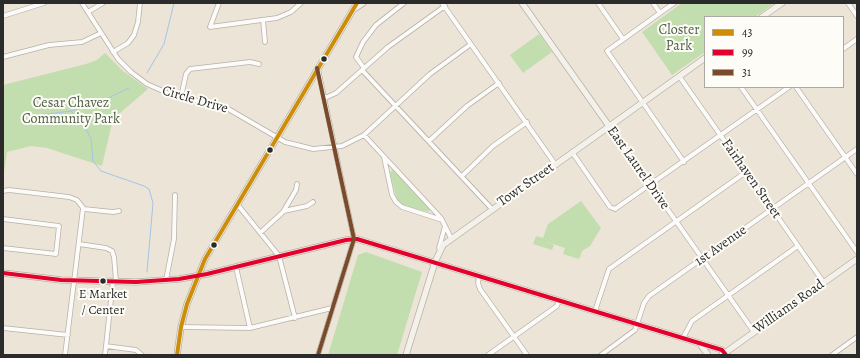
<!DOCTYPE html>
<html>
<head>
<meta charset="utf-8">
<style>
	body { margin:0 }
	#map { position:relative; width:860px; height:358px; overflow:hidden; background:#ece4d7; font-family:Alegreya,serif }
	canvas { display:block }
	.frame { position:absolute; inset:0; border:4px solid #2b2b2b; pointer-events:none }
	.legend { position:absolute; left:704px; top:16px; width:140px; height:72px; box-sizing:border-box; background:#fdfcf7; border:1px solid #a9a8a5; margin:0; padding:5px 7px; list-style:none; font-size:12px; color:#2b2b2b }
	.legend li { display:flex; align-items:center; gap:8px; height:20px }
	.legend b { width:20px; border:1px solid #a9a8a5 }
</style>
</head>
<body>
<div id="map">
<canvas width="860" height="358"></canvas>
<div class="frame"></div>
<ul class="legend">
<li><b style="height:5px;background:#ce8d09"></b>43</li>
<li><b style="height:5px;background:#e4002b"></b>99</li>
<li><b style="height:5px;background:#7a4b2a"></b>31</li>
</ul>
</div>
<script>
const c = document.querySelector('canvas').getContext('2d');
c.lineJoin = 'round';
function fill(path, color) { c.fillStyle = color; c.fill(path, 'evenodd'); }
const poly = rows => new Path2D(rows.map(r => 'M' + r).join(''));
function strokePath(path, color, width, dash) { c.strokeStyle = color; c.lineWidth = width; c.lineCap = dash ? 'butt' : 'round'; c.setLineDash(dash || []); c.stroke(path); }
function write(font, color, halo, rows, align = 'center') {
  c.font = font + ' Alegreya,serif'; c.lineWidth = 4; c.setLineDash([]); c.textBaseline = 'middle'; c.strokeStyle = halo; c.fillStyle = color; for (const [text, x, y, turn = 0] of rows) {
    c.save(); c.translate(x, y); c.rotate((+turn || 0) * Math.PI / 180); c.textAlign = isNaN(turn) ? turn : align; if (halo) c.strokeText(text, 0, 0); c.fillText(text, 0, 0); c.restore();
  }
}
const green = poly([
	[682,3,775,3,755,17,705,17,705,52,672,75,642,32],
	[539,34,552,52,523,73,510,55],
	[105,53,123,71,148,89,113,119,102,166,47,148,31,146,7,152,3,179,3,85,86,64,97,60],
	[392,170,394,170,430,208,429,212,404,206,397,200,390,173],
	[581,201,601,228,590,246,582,251,579,259,563,254,565,248,544,241,554,245,552,250,533,244,536,236,543,238,548,224],
	[366,252,422,272,397,355,328,355,358,255]
]);
const stream = poly([
	[147,73,164,44,174,3],
	[71,111,85,127,91,139,93,161,101,171,144,186,149,189,153,203,147,272],
	[39,115,71,111,96,104,129,88]
]);
const street = poly([
	[82,3,118,59,131,72,147,84,172,95,225,107,285,142,313,149,342,146,364,135,430,74,471,44],
	[219,3,210,27,277,18,291,12,301,3],
	[442,3,555,164],
	[598,3,623,39],
	[653,3,660,13],
	[674,3,607,51,684,162],
	[848,3,857,16],
	[88,12,103,3],
	[3,16,44,3],
	[263,20,265,42],
	[843,49,857,39],
	[113,52,128,43,134,35,138,22,140,3],
	[3,57,49,45,82,42,101,33],
	[364,68,356,57,363,42,376,25,404,3],
	[318,69,354,239,318,355],
	[362,70,492,209],
	[679,76,824,283],
	[741,87,857,252],
	[796,87,857,174],
	[181,97,186,74,190,69,250,62,259,64],
	[325,98,336,93,388,47,445,6],
	[609,126,754,332],
	[364,135,441,218,451,238],
	[429,141,467,106,499,83],
	[572,152,610,207,615,209,789,87],
	[384,157,392,195,396,202,402,207,442,220],
	[462,176,493,146,527,122],
	[3,191,9,190,69,197,77,200,84,209,113,212,119,211],
	[237,204,279,256,295,318],
	[284,211,307,206,313,202],
	[3,219,59,226,56,254,3,248],
	[260,233,283,212,296,190,297,184],
	[79,244,106,248,112,251,114,257,116,281],
	[439,248,445,226],
	[236,267,250,328],
	[479,276,478,283,480,289,527,355],
	[166,280,174,239,175,195],
	[595,311,609,269,746,172],
	[181,327,250,328,332,308],
	[3,328,68,335],
	[683,338,692,321,798,246],
	[106,346,136,350,142,355],
	[65,355,83,208],
	[105,355,113,281],
	[488,355,557,306,559,300],
	[601,355,635,330,644,303,649,296,857,149],
	[832,355,857,337]
]);
const secondary = poly([
	[522,3,609,126],
	[354,9,363,3],
	[762,17,782,3],
	[3,273,61,280,136,282,179,279,207,274,346,240,357,239,722,350,726,355],
	[700,344,708,355],
	[177,355,181,327,187,304,205,259,357,3],
	[406,355,435,262,443,245,705,58],
	[722,355,857,259]
]);
const bus1 = poly([
	[177,355,181,327,187,304,205,259,357,3]
]);
const bus2 = poly([
	[3,273,61,280,136,282,179,279,207,274,346,240,357,239,722,350,726,355]
]);
const bus3 = poly([
	[317,68,354,239,318,355]
]);
const markers = [
	[324,59,3.5,"#2b2b2b"],
	[270,150,3.5,"#2b2b2b"],
	[214,245,3.5,"#2b2b2b"],
	[103,281,3.5,"#2b2b2b"]
];
const busNames = [
	["E Market",103,295],
	["/ Center",103,311]
];
const parkNames = [
	["Closter",679,31],
	["Park",679,47],
	["Cesar Chavez",71,104],
	["Community Park",71,120]
];
const streetNames = [
	["Circle Drive",195,100,16],
	["East Laurel Drive",638,168,55],
	["Fairhaven Street",751,179,55],
	["Towt Street",526,185,-35],
	["1st Avenue",721,246,-35],
	["Williams Road",789,307,-35]
];
fill(green, '#c3deae');
strokePath(stream, '#a3c4e9', 1);
strokePath(street, '#b6b1a8', 5.5);
strokePath(secondary, '#b6b1a8', 7);
strokePath(street, '#fcfbf9', 4);
strokePath(secondary, '#f4f1eb', 5.5);
strokePath(bus1, '#ce8d09', 4);
strokePath(bus2, '#e4002b', 4);
strokePath(bus3, '#7a4b2a', 4);
for (const [x, y, r, color] of markers) { const dot = new Path2D(); dot.arc(x, y, r, 0, 2 * Math.PI); c.fillStyle = color; c.fill(dot); strokePath(dot, '#fdfcf7', 1.5); }
write('13px', '#2b2b2b', '#fdfcf7', busNames);
write('14px', '#4e6048', '#fdfcf7', parkNames);
write('14px', '#2b2b2b', '#fdfcf7', streetNames);
</script>
</body>
</html>
